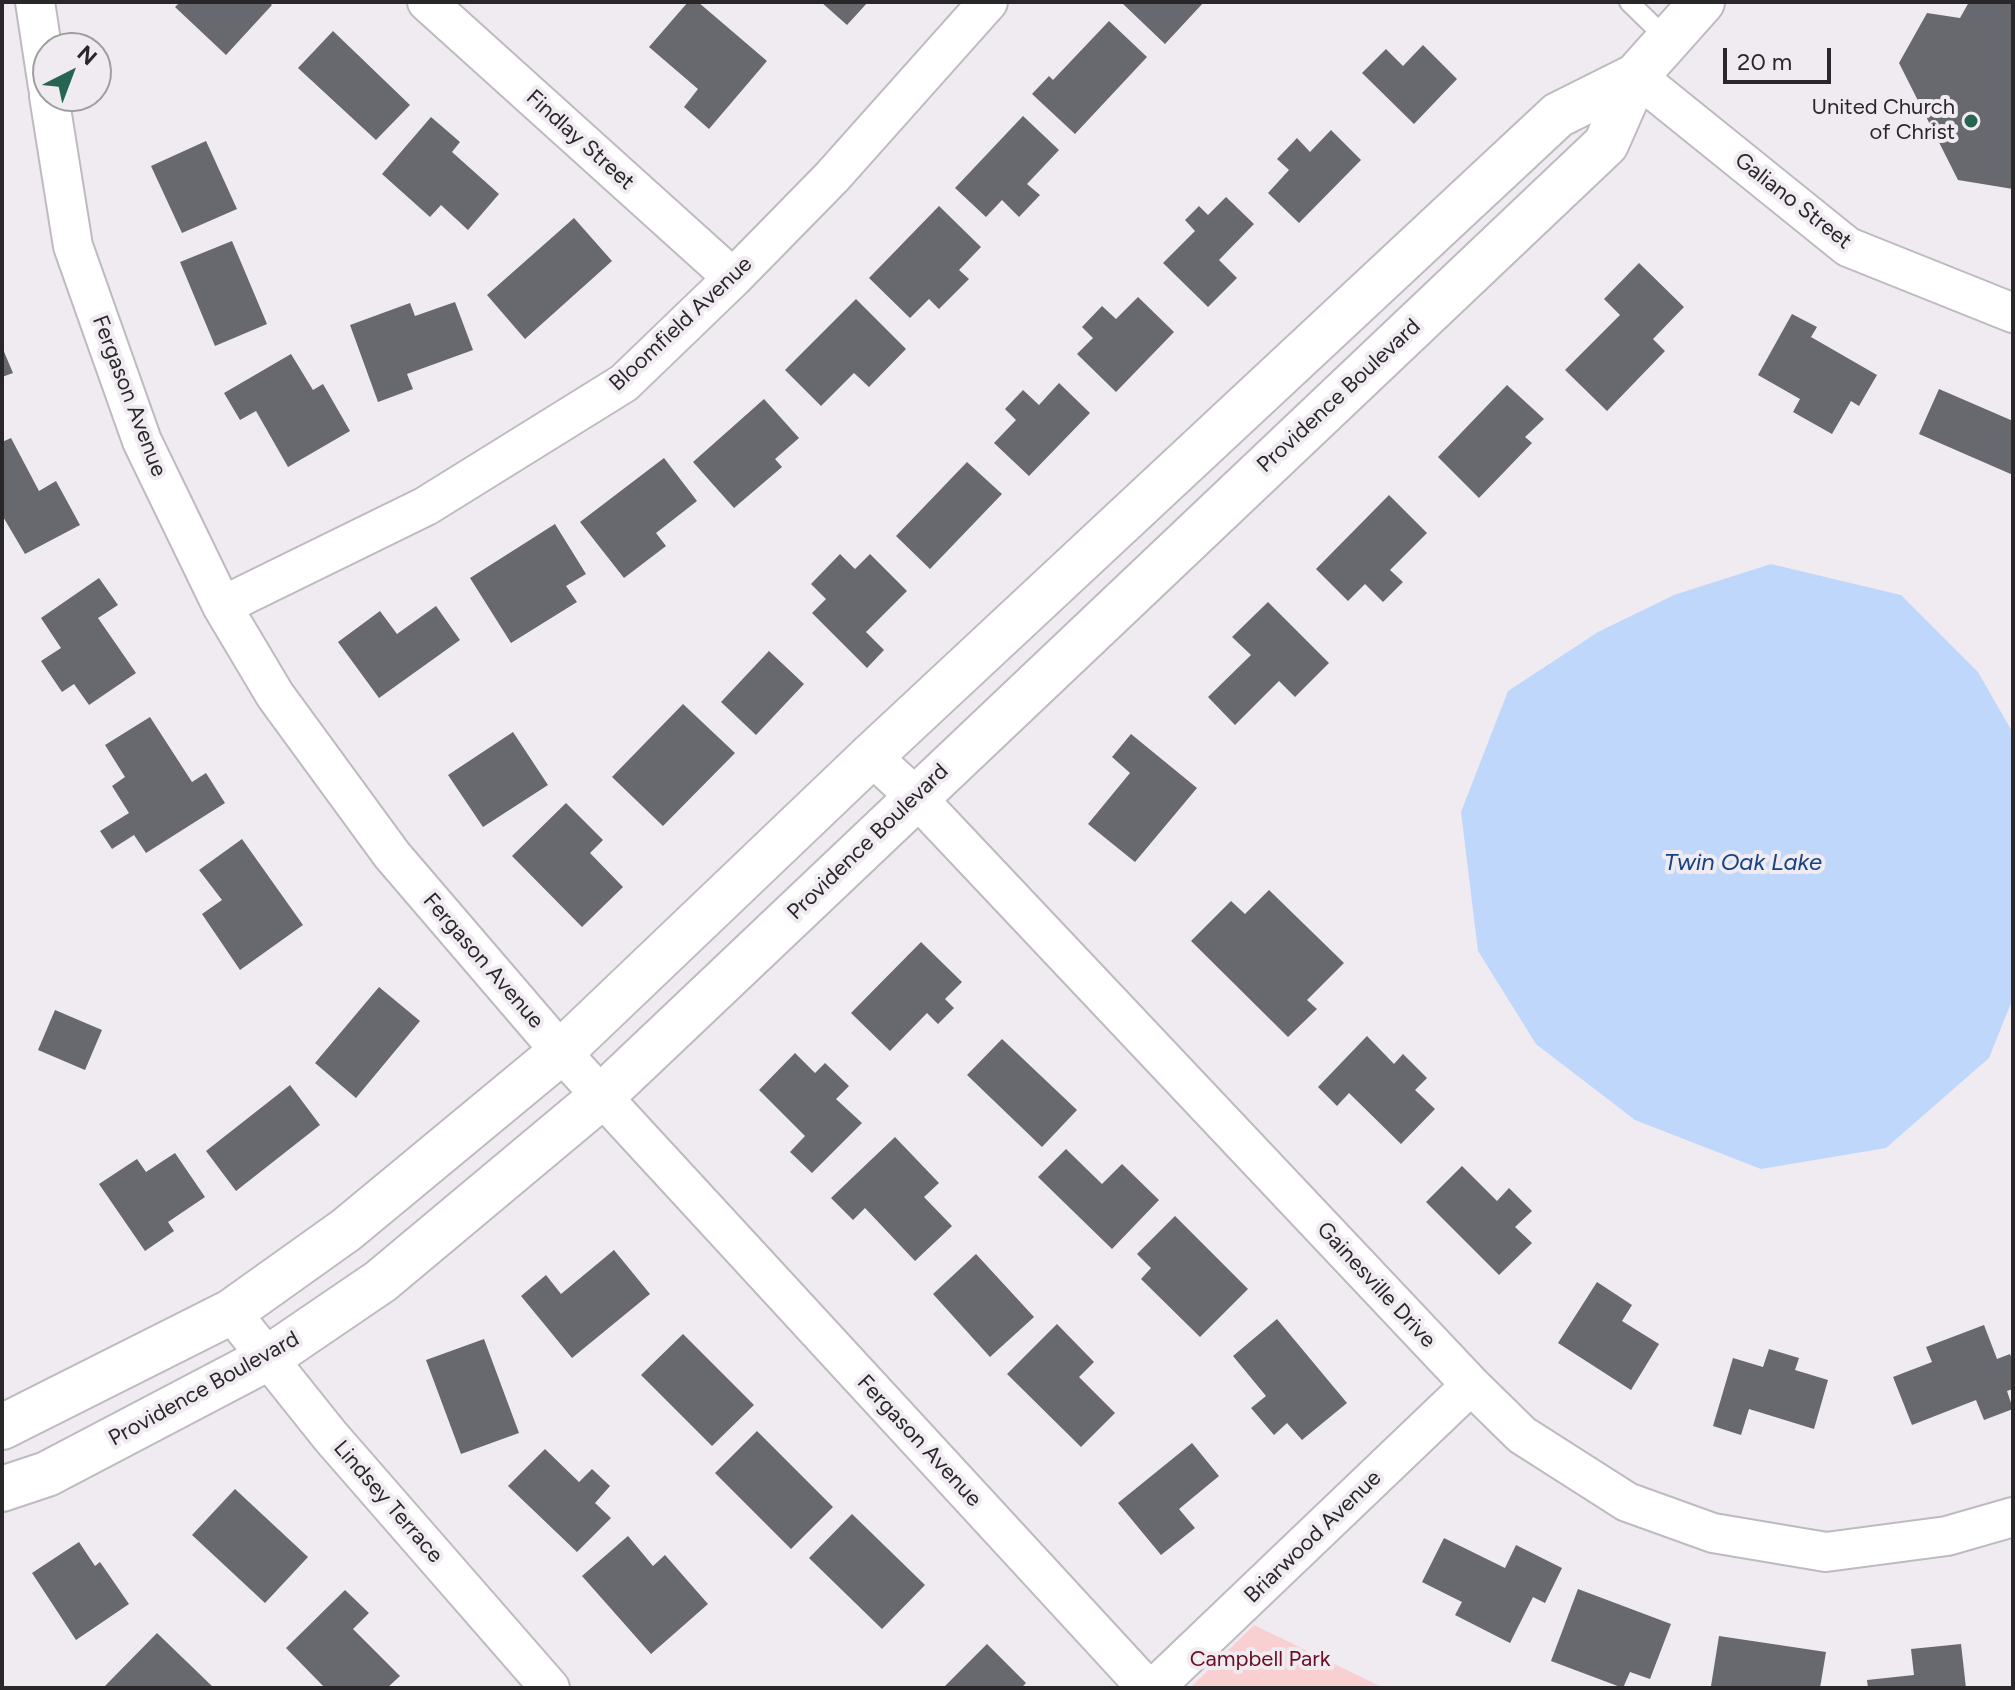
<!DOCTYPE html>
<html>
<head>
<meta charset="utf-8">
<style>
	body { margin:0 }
	#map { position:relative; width:2015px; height:1690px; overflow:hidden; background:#f0ebf1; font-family:Figtree,sans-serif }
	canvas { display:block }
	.frame { position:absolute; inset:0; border:4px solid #29272a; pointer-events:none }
	.north { position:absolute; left:32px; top:32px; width:80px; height:80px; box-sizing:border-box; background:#f0ebf1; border:2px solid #a09da1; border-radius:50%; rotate:42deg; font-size:22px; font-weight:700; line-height:32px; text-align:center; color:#29272a }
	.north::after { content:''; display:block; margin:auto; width:28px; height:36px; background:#266552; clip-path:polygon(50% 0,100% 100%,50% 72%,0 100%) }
	.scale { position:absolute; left:1723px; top:48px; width:108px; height:36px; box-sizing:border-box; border:4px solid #29272a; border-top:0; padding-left:10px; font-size:24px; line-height:28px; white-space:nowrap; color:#29272a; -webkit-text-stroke:6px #f0ebf1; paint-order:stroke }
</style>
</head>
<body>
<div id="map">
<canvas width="2015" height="1690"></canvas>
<div class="frame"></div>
<div class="north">N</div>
<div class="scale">20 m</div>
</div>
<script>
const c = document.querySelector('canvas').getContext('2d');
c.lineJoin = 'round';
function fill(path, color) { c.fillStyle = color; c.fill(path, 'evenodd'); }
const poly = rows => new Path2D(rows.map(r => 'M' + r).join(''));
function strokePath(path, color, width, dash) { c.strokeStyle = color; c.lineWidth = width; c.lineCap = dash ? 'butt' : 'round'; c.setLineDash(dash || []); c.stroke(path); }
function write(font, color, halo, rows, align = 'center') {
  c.font = font + ' Figtree,sans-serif'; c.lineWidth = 8; c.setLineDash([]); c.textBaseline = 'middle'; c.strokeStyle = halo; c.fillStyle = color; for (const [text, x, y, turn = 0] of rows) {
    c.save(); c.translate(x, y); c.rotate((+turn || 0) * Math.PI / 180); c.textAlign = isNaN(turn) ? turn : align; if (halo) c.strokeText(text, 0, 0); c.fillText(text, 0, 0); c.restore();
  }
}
const green = poly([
	[1254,1625,1384,1688,1190,1688]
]);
const water = poly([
	[1771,564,1901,595,1978,672,2013,733,2013,998,1989,1058,1886,1148,1761,1169,1635,1120,1536,1044,1478,951,1461,812,1508,691,1598,632,1674,595]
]);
const building = poly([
	[180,2,269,2,272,5,226,55,175,7],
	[688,2,698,2,767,61,709,129,684,107,698,89,649,47],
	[821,2,868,2,847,25],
	[1125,2,1204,2,1165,44,1123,4],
	[1969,2,2013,2,2013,189,1958,180,1899,63,1927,13,1960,18],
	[1109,21,1147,57,1075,134,1032,94,1049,76,1053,80],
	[333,31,410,105,376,140,298,68],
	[1423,45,1457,79,1414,124,1362,73,1386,49,1403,66],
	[1023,116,1059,150,1027,184,1040,195,1019,217,1002,200,986,217,955,188],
	[431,117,460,142,452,152,499,194,468,230,441,205,430,217,382,174],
	[1331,130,1361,160,1299,223,1268,193,1289,170,1277,159,1297,138,1310,152],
	[206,141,237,209,182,233,151,166],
	[1226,197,1254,224,1219,260,1237,278,1208,307,1163,263,1195,231,1185,220,1199,206,1208,215],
	[939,206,981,247,959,270,969,279,939,309,929,299,910,318,869,278],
	[574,218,612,261,525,339,487,295],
	[232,241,267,324,215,346,180,262],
	[1639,263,1684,307,1653,339,1665,351,1607,411,1565,370,1620,315,1604,299],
	[1138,297,1174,332,1116,392,1077,354,1093,338,1082,327,1102,306,1116,319],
	[856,299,906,349,869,387,854,373,821,406,785,370],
	[455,302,473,350,407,374,413,389,378,402,350,325,410,303,415,316],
	[1792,314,1817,327,1811,337,1877,375,1859,406,1851,401,1832,434,1793,412,1800,399,1758,375],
	[2,347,13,373,2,377],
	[291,354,313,390,323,384,350,431,288,467,256,411,240,420,224,393],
	[1059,383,1090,413,1029,476,994,443,1016,420,1005,409,1023,390,1039,405],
	[1507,385,1544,419,1525,437,1532,443,1479,498,1438,457],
	[1939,389,2013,421,2013,475,1919,434],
	[764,399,799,438,775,459,782,467,734,508,693,462],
	[11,438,39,491,56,481,80,525,25,554,2,515,2,442],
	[664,458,697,501,656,533,666,546,624,578,580,522],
	[967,462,1002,494,930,569,896,536],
	[1389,495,1427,533,1390,570,1403,582,1383,602,1365,584,1348,601,1316,569],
	[555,524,586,574,566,586,577,602,511,643,470,578],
	[840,554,855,569,870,554,907,591,866,632,884,650,867,668,812,613,826,599,811,584],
	[99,578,118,605,98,618,136,673,89,705,74,684,62,692,41,661,61,648,41,618],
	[1268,602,1329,663,1295,697,1279,681,1235,725,1208,697,1251,655,1232,637],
	[436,606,460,640,379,698,338,642,380,611,397,634],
	[769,651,804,684,756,735,721,702],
	[683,704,735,753,663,826,612,777],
	[150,717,192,782,206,773,225,803,146,853,134,835,112,849,100,831,129,813,112,786,125,777,105,745],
	[513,732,548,785,483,827,448,775],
	[1131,734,1197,788,1135,862,1088,824,1130,773,1112,757],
	[566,803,603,840,590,853,623,887,582,927,512,856],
	[242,839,303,925,240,970,202,914,222,900,199,870],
	[1269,890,1344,963,1307,1000,1317,1009,1288,1037,1191,941,1231,901,1245,914],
	[921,942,962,982,945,999,954,1008,938,1024,927,1013,890,1051,851,1013],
	[379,987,420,1021,356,1098,315,1063],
	[55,1010,102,1030,85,1070,38,1050],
	[1367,1036,1394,1064,1403,1054,1427,1078,1415,1090,1435,1109,1401,1144,1349,1093,1337,1106,1318,1087],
	[1002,1039,1077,1110,1042,1147,967,1075],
	[795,1053,815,1073,825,1063,849,1086,836,1099,862,1123,812,1173,790,1152,805,1136,759,1090],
	[290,1085,320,1125,236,1191,206,1151],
	[895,1137,939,1183,924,1197,952,1226,915,1261,865,1208,853,1220,831,1198],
	[1066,1149,1102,1184,1122,1164,1159,1200,1112,1249,1038,1177],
	[175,1153,205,1197,168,1222,174,1231,145,1251,99,1184,137,1159,146,1172],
	[1462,1166,1497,1201,1509,1188,1532,1211,1515,1227,1532,1243,1499,1275,1426,1202],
	[1175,1216,1248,1289,1200,1337,1141,1279,1151,1268,1137,1254],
	[614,1250,650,1294,572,1358,521,1296,546,1275,561,1294],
	[976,1254,1034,1317,990,1357,933,1294],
	[1597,1282,1632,1305,1622,1321,1659,1344,1631,1390,1558,1343],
	[1277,1319,1347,1403,1302,1440,1287,1423,1274,1435,1251,1408,1266,1396,1233,1356],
	[1057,1324,1094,1362,1079,1377,1115,1413,1081,1447,1007,1374],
	[1984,1325,1997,1359,2010,1354,2013,1362,2013,1389,2007,1391,2013,1409,1984,1420,1976,1400,1912,1425,1893,1377,1932,1362,1926,1347],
	[683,1334,754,1405,712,1446,641,1375],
	[484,1339,519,1433,461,1454,426,1360],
	[1769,1349,1799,1358,1795,1370,1828,1380,1814,1429,1749,1409,1741,1435,1713,1426,1733,1358,1763,1367],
	[757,1431,833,1507,791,1549,715,1473],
	[1192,1443,1219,1476,1179,1509,1195,1528,1161,1555,1118,1503],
	[545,1449,579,1482,592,1469,610,1486,595,1503,611,1518,577,1552,508,1486],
	[235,1489,308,1557,265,1603,192,1535],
	[852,1514,925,1585,882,1629,809,1558],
	[628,1536,653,1566,665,1555,708,1604,651,1654,582,1576],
	[1444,1538,1505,1568,1516,1545,1562,1568,1545,1603,1533,1597,1510,1643,1455,1615,1462,1602,1422,1582],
	[79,1542,95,1566,100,1562,129,1604,76,1640,32,1573],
	[1578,1589,1671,1624,1650,1679,1630,1672,1623,1688,1551,1661],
	[345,1590,369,1613,353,1629,400,1676,387,1688,325,1688,286,1648],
	[157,1633,214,1688,103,1688],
	[1719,1636,1826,1652,1820,1688,1711,1686],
	[987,1644,1026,1683,1021,1688,943,1688],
	[1961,1644,1966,1688,1868,1688,1867,1680,1914,1675,1911,1649]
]);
const lane = poly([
	[1629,2,1668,40]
]);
const street = poly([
	[35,2,48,87],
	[427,2,733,278],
	[1636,76,1848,247,2013,313],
	[49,96,73,246,142,441,222,606,275,695,392,855,561,1052,1147,1688],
	[222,606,426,506,624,383,733,278,832,177,988,2],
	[871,756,915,796,1471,1385,1522,1435,1627,1502,1713,1533,1826,1552,1947,1536,2013,1517],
	[231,1312,331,1437,550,1688],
	[1154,1688,1471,1385]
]);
const secondary = poly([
	[2,1427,231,1312,346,1230,561,1052,871,756,1558,115,1636,76],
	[2,1489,47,1474,268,1358,381,1281,601,1097,1606,144,1636,76,1702,2]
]);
const markers = [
	[1971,121,8,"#266552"]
];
const poiNames = [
	["United Church",1955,108],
	["of Christ",1955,133]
];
const streetNames = [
	["Findlay Street",580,140,42],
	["Galiano Street",1793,201,38],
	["Bloomfield Avenue",681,324,-43],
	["Fergason Avenue",129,396,69],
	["Providence Boulevard",1339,396,-43],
	["Providence Boulevard",868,842,-44],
	["Fergason Avenue",483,961,49],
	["Gainesville Drive",1376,1285,47],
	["Providence Boulevard",204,1389,-29],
	["Fergason Avenue",919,1441,47],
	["Lindsey Terrace",388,1502,49],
	["Briarwood Avenue",1313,1537,-44]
];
const parkNames = [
	["Campbell Park",1260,1660]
];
const waterNames = [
	["Twin Oak Lake",1743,863]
];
fill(green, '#f9d0d1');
fill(water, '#bfd7fa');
fill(building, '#68686f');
strokePath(lane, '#bfbac1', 22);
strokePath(street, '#bfbac1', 42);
strokePath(secondary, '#bfbac1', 48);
strokePath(lane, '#fff', 18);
strokePath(street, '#fff', 38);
strokePath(secondary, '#fff', 44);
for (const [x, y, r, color] of markers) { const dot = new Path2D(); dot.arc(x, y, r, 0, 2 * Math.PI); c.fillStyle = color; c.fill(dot); strokePath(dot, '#f0ebf1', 3); }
write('22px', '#29272a', '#f0ebf1', poiNames, 'right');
write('22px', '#29272a', '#f0ebf1', streetNames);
write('22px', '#690e21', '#f0ebf1', parkNames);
write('italic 24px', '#144285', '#f0ebf1', waterNames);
</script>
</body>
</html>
